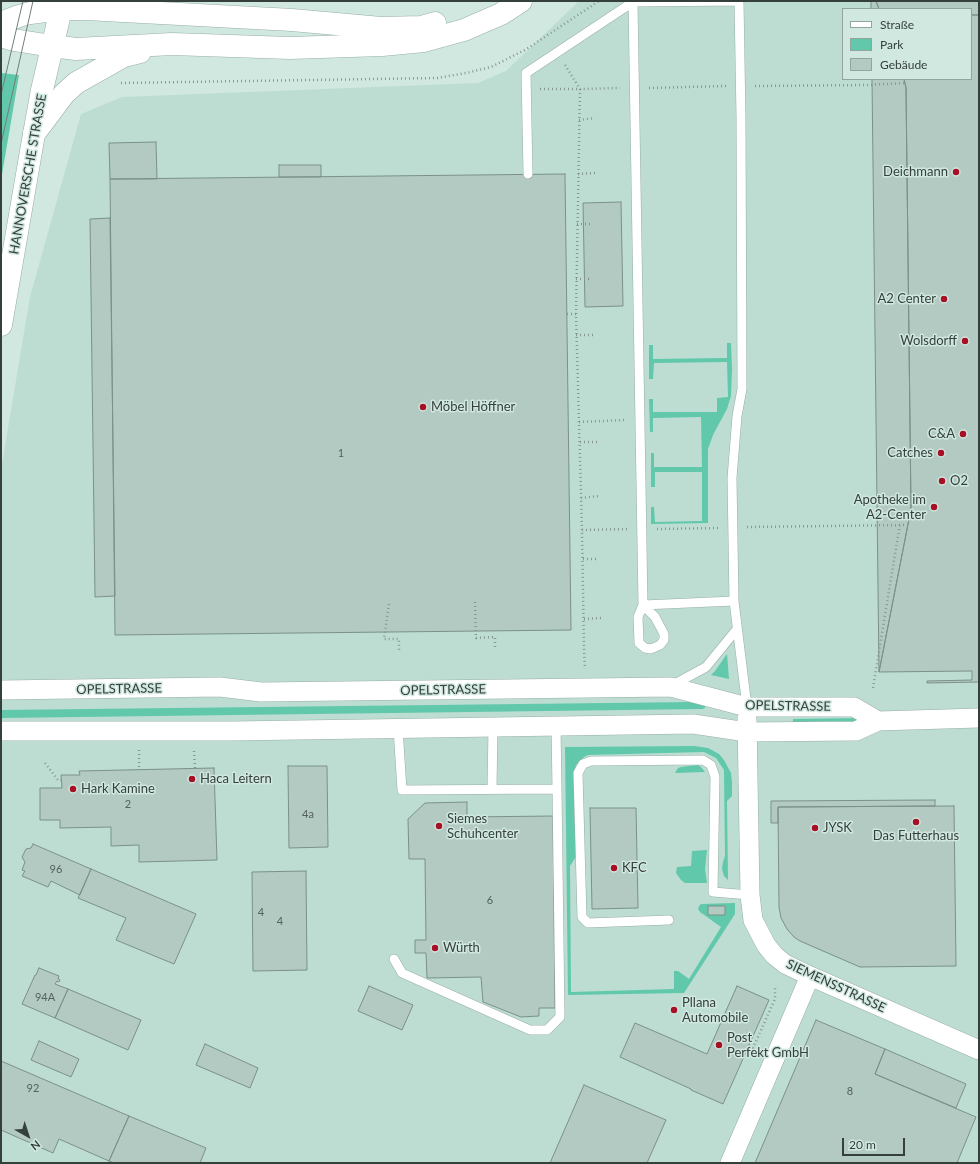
<!DOCTYPE html>
<html>
<head>
<meta charset="utf-8">
<style>
	body { margin:0 }
	#map { position:relative; width:980px; height:1164px; overflow:hidden; background:#d0e8e0; font-family:Lato,sans-serif }
	canvas { display:block }
	.frame { position:absolute; inset:0; border:2px solid #353f3b; pointer-events:none }
	.legend { position:absolute; left:842px; top:8px; width:130px; height:72px; box-sizing:border-box; background:#d0e8e0; border:1px solid #92a49e; margin:0; padding:5px 7px; list-style:none; font-size:12px; color:#353f3b }
	.legend li { display:flex; align-items:center; gap:8px; height:20px }
	.legend b { width:20px; border:1px solid #92a49e }
	.north { position:absolute; left:8px; top:1116px; width:40px; height:40px; -webkit-text-stroke:3px #d0e8e0; paint-order:stroke; rotate:141deg; font-size:11px; font-weight:700; line-height:16px; text-align:center; color:#353f3b }
	.north::after { content:''; display:block; margin:auto; width:14px; height:18px; background:#353f3b; clip-path:polygon(50% 0,100% 100%,50% 72%,0 100%) }
	.scale { position:absolute; left:842px; top:1138px; width:63px; height:18px; box-sizing:border-box; border:2px solid #353f3b; border-top:0; padding-left:5px; font-size:12px; line-height:14px; white-space:nowrap; color:#353f3b; -webkit-text-stroke:3px #d0e8e0; paint-order:stroke }
</style>
</head>
<body>
<div id="map">
<canvas width="980" height="1164"></canvas>
<div class="frame"></div>
<ul class="legend">
<li><b style="height:5px;background:#fff"></b>Straße</li>
<li><b style="height:11px;background:#61c8ab"></b>Park</li>
<li><b style="height:11px;background:#b2cac2"></b>Gebäude</li>
</ul>
<div class="north">N</div>
<div class="scale">20 m</div>
</div>
<script>
const c = document.querySelector('canvas').getContext('2d');
c.lineJoin = 'round';
function fill(path, color) { c.fillStyle = color; c.fill(path, 'evenodd'); }
const poly = rows => new Path2D(rows.map(r => 'M' + r).join(''));
function strokePath(path, color, width, dash) { c.strokeStyle = color; c.lineWidth = width; c.lineCap = dash ? 'butt' : 'round'; c.setLineDash(dash || []); c.stroke(path); }
function write(font, color, halo, rows, align = 'center') {
  c.font = font + ' Lato,sans-serif'; c.lineWidth = 3; c.setLineDash([]); c.textBaseline = 'middle'; c.strokeStyle = halo; c.fillStyle = color; for (const [text, x, y, turn = 0] of rows) {
    c.save(); c.translate(x, y); c.rotate((+turn || 0) * Math.PI / 180); c.textAlign = isNaN(turn) ? turn : align; if (halo) c.strokeText(text, 0, 0); c.fillText(text, 0, 0); c.restore();
  }
}
const built = poly([
	[579,1,979,1,979,1163,1,1163,1,470,30,297,81,114,122,97,478,83,506,71],
	[843,9,971,9,971,79,843,79]
]);
const green = poly([
	[1,73,19,75,1,180],
	[727,343,731,343,732,369,731,396,727,409,713,435,708,449,708,523,651,524,651,507,654,507,655,522,702,521,702,472,655,472,655,487,651,487,651,453,654,453,654,467,702,467,701,417,653,418,653,432,650,432,649,399,653,399,653,412,717,412,717,398,728,397,727,362,654,363,653,379,649,379,649,345,653,345,653,359,727,358],
	[727,654,729,679,711,675,715,671],
	[695,702,705,704,705,708,703,709,1,718,1,710],
	[864,718,866,721,793,727,793,719],
	[694,746,708,748,719,754,724,760,731,773,732,783,732,796,727,801,728,880,724,876,722,869,723,862,725,856,724,770,716,758,704,752,588,755,584,757,576,765,574,772,577,855,570,866,571,992,674,989,674,971,678,971,689,979,721,927,700,912,698,909,699,906,701,904,735,903,735,914,684,993,568,995,565,747],
	[708,906,724,906,724,915,708,915],
	[698,765,701,767,705,772,675,773,678,768,681,767],
	[707,850,705,869,707,883,685,883,681,880,676,873,677,867,691,866,692,851]
]);
const building = poly([
	[871,1,876,1,879,9,871,9,871,1],
	[876,1,979,1,979,15,971,15,971,9,879,9,876,1],
	[971,15,979,15,979,682,927,683,927,681,972,680,972,671,879,672,911,509,906,88,904,79,971,79,971,15],
	[872,79,904,79,906,88,911,509,879,672,872,79],
	[156,142,157,179,110,179,109,143,156,142],
	[279,165,321,165,321,177,279,177,279,165],
	[565,174,571,630,115,635,110,179,565,174],
	[621,202,623,306,585,307,583,203,621,202],
	[110,218,115,596,95,597,90,219,110,218],
	[288,766,327,766,328,847,289,848,288,766],
	[214,768,217,860,139,862,139,845,111,846,111,827,60,828,60,820,40,820,40,788,62,788,61,775,80,775,79,771,214,768],
	[935,800,935,806,778,807,778,823,771,823,771,801,935,800],
	[467,802,467,817,553,816,555,1008,539,1008,539,1016,521,1017,483,1002,481,977,427,978,426,953,415,953,415,940,426,940,425,859,409,859,408,819,425,803,467,802],
	[954,806,956,966,860,967,800,941,794,937,787,929,781,918,779,907,778,807,954,806],
	[590,808,636,808,638,908,592,909,590,808],
	[33,844,91,869,80,895,51,881,48,887,22,876,25,871,22,870,25,862,22,857,26,849,31,848,33,844],
	[91,869,196,914,174,964,116,940,126,918,78,898,91,869],
	[306,871,307,970,253,971,252,872,306,871],
	[708,906,725,906,725,915,708,915,708,906],
	[39,968,59,976,58,979,60,980,59,982,57,981,55,984,68,989,55,1018,22,1004,35,975,36,975,39,968],
	[369,986,413,1005,402,1030,358,1011,369,986],
	[737,986,769,1000,723,1104,691,1090,691,1089,620,1057,635,1023,707,1054,737,986],
	[68,989,141,1020,128,1050,55,1018,68,989],
	[816,1020,885,1049,875,1074,976,1117,957,1163,755,1163,816,1020],
	[39,1041,79,1059,71,1077,31,1060,39,1041],
	[205,1044,258,1068,250,1088,196,1065,205,1044],
	[885,1049,966,1084,956,1108,875,1074,885,1049],
	[1,1061,129,1116,109,1161,59,1139,53,1153,1,1130,1,1061],
	[584,1085,666,1120,647,1163,550,1163,584,1085],
	[129,1116,206,1148,200,1163,114,1163,109,1161,129,1116]
]);
const path = poly([
	[565,65,580,89,620,88],
	[121,83,437,78,466,73,491,67,525,50,599,1],
	[755,86,867,85,905,83],
	[649,88,726,86],
	[540,89,580,89,576,314,582,530,584,649,585,669],
	[579,120,595,118],
	[578,174,595,173],
	[577,224,592,224],
	[576,279,592,279],
	[567,314,576,314],
	[576,335,596,335],
	[579,422,625,420],
	[580,442,600,442],
	[581,498,599,496],
	[747,527,909,525],
	[657,529,718,528],
	[582,530,628,529],
	[583,559,598,559],
	[475,602,476,638,495,637,495,650],
	[389,604,384,639,399,639,399,651],
	[584,619,601,618],
	[873,688,900,524],
	[139,750,139,769],
	[194,751,195,768],
	[45,763,58,780,61,780],
	[749,1046,753,1048,775,999,775,987]
]);
const lane = poly([
	[739,1,741,118,742,389,737,416,732,478,734,601,747,707],
	[633,2,643,605,638,617,639,643,645,648,651,649,660,645,664,640,664,634,655,617,643,605],
	[528,174,526,73,633,2,739,1],
	[643,605,734,601],
	[673,685,706,667,737,629],
	[398,728,402,790,557,789,556,726],
	[492,789,493,727],
	[669,920,588,923,582,917,578,773,583,764,591,761,703,760,711,765,715,777,713,892,750,895],
	[394,959,402,973,530,1030,547,1030,560,1017,557,789]
]);
const street = poly([
	[1,690,220,687,261,692,671,687,747,707,854,707,878,721],
	[747,719,750,895,753,920,766,945,774,955,785,964,810,976,979,1050],
	[1,731,233,731,693,724,747,732,856,731,878,721,979,718],
	[730,1163,810,976]
]);
const secondary = poly([
	[1,23,19,16,30,13,61,9],
	[1,36,14,40,52,46],
	[1,325,34,134,42,90,63,1]
]);
const highway = poly([
	[61,9,86,9,292,20,381,28,421,27,435,23],
	[52,46,76,49,172,44,290,48,382,45,424,41,464,30,501,14,521,1],
	[34,134,64,94,76,83,124,56,140,52]
]);
const tram = poly([
	[1,95,23,1],
	[1,144,33,1]
]);
const markers = [
	[956,172,4,"#a70f25"],
	[944,299,4,"#a70f25"],
	[965,341,4,"#a70f25"],
	[423,407,4,"#a70f25"],
	[963,434,4,"#a70f25"],
	[941,453,4,"#a70f25"],
	[942,481,4,"#a70f25"],
	[934,507,4,"#a70f25"],
	[192,779,4,"#a70f25"],
	[73,789,4,"#a70f25"],
	[916,822,4,"#a70f25"],
	[439,826,4,"#a70f25"],
	[815,828,4,"#a70f25"],
	[614,868,4,"#a70f25"],
	[435,948,4,"#a70f25"],
	[674,1010,4,"#a70f25"],
	[719,1045,4,"#a70f25"]
];
const numberNames = [
	["1",341,453],
	["2",128,804],
	["4a",308,814],
	["96",56,869],
	["6",490,900],
	["4",261,912],
	["4",280,921],
	["94A",45,997],
	["92",33,1088],
	["8",850,1091]
];
const poiNames = [
	["Deichmann",948,172,"right"],
	["A2 Center",936,299,"right"],
	["Wolsdorff",957,341,"right"],
	["Möbel Höffner",431,407],
	["C&A",955,434,"right"],
	["Catches",933,453,"right"],
	["O2",950,481],
	["Apotheke im",926,500,"right"],
	["A2-Center",926,515,"right"],
	["Haca Leitern",200,779],
	["Hark Kamine",81,789],
	["Siemes",447,819],
	["Schuhcenter",447,834],
	["JYSK",823,828],
	["Das Futterhaus",916,836,"center"],
	["KFC",622,868],
	["Würth",443,948],
	["Pllana",682,1003],
	["Automobile",682,1018],
	["Post",727,1038],
	["Perfekt GmbH",727,1053]
];
const streetNames = [
	["HANNOVERSCHE STRASSE",28,174,-80],
	["OPELSTRASSE",119,689,-1],
	["OPELSTRASSE",443,690,-1],
	["OPELSTRASSE",788,706,1],
	["SIEMENSSTRASSE",836,986,25]
];
fill(built, '#bdddd2');
fill(green, '#61c8ab');
fill(building, '#b2cac2');
strokePath(building, '#7b918a', 1);
strokePath(lane, '#98aea6', 10);
strokePath(street, '#98aea6', 20);
strokePath(secondary, '#98aea6', 23);
strokePath(highway, '#98aea6', 23);
strokePath(path, '#879892', 2.5, [1, 3]);
strokePath(lane, '#fff', 9);
strokePath(street, '#fff', 19);
strokePath(secondary, '#fff', 22);
strokePath(highway, '#fff', 22);
strokePath(tram, '#707f79', 1);
for (const [x, y, r, color] of markers) { const dot = new Path2D(); dot.arc(x, y, r, 0, 2 * Math.PI); c.fillStyle = color; c.fill(dot); strokePath(dot, '#d0e8e0', 1.5); }
write('11px', '#54625d', null, numberNames);
write('13px', '#353f3b', '#d0e8e0', poiNames, 'left');
write('13px', '#353f3b', '#d0e8e0', streetNames);
</script>
</body>
</html>
